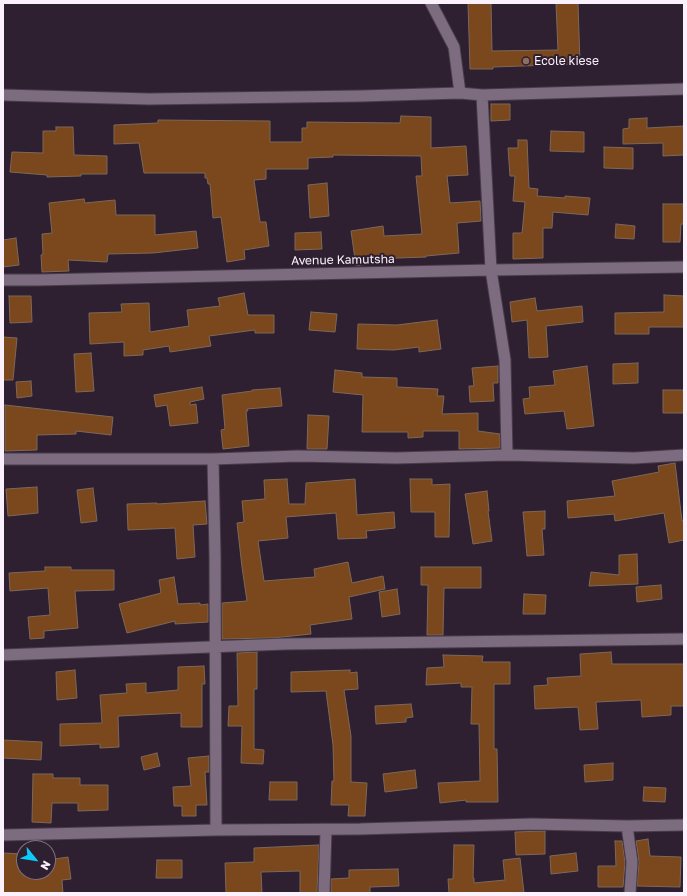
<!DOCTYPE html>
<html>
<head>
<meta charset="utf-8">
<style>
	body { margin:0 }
	#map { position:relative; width:687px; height:896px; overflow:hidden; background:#2e2030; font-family:"Golos Text",sans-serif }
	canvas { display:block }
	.frame { position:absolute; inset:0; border:4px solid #fbf1fc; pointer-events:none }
	.north { position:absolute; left:16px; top:840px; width:40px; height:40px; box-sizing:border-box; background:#2e2030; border:1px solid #807482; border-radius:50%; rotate:120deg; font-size:11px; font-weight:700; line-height:16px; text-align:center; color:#fbf1fc }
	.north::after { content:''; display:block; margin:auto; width:14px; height:18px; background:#0dcafa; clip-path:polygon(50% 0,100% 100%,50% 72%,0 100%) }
</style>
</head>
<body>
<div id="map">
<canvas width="687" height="896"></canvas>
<div class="frame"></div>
<div class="north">N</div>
</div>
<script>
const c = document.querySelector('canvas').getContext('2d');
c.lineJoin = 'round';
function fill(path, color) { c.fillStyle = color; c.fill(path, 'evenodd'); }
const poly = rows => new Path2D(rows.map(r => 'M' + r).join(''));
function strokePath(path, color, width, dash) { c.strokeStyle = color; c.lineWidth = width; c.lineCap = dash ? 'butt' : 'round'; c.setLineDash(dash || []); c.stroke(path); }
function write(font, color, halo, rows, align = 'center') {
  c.font = font + ' "Golos Text",sans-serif'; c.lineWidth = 4; c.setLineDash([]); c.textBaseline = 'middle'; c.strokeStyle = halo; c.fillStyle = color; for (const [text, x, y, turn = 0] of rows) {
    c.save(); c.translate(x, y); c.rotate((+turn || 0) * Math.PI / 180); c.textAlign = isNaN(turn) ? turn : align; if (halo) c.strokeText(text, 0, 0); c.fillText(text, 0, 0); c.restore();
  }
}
const building = poly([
	[468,3,491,3,492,51,558,50,556,3,578,3,580,64,493,67,493,69,470,69,468,3],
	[491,104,510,104,510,120,491,121,491,104],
	[401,116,431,117,431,148,466,146,468,175,447,176,450,203,480,201,481,221,457,223,459,253,426,256,426,257,372,259,372,263,356,266,351,231,383,226,384,236,422,234,416,176,422,176,421,156,333,155,333,157,308,158,308,169,266,169,266,179,254,180,260,222,266,222,269,246,244,250,245,259,227,262,221,217,213,218,210,184,208,184,207,178,205,178,205,173,144,173,139,143,114,144,114,125,158,123,158,120,270,121,270,142,302,142,302,128,307,128,307,122,400,123,401,116],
	[647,118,647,128,684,126,684,155,663,156,663,143,623,144,623,129,629,128,629,119,647,118],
	[56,127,73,127,74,155,107,156,107,174,81,174,81,176,47,177,47,175,10,172,12,152,43,153,43,131,56,131,56,127],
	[551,131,584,132,584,152,550,151,551,131],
	[518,140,527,140,529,188,538,189,537,196,565,198,565,196,590,198,588,215,553,212,552,228,543,228,543,258,513,259,513,233,522,233,525,202,513,201,515,176,510,176,508,148,518,148,518,140],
	[604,147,633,148,633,169,604,168,604,147],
	[327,183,329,216,310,218,308,185,327,183],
	[84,199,85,203,115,200,116,215,155,215,155,235,196,231,198,248,153,253,108,254,107,262,68,260,69,271,42,272,41,255,43,254,42,234,52,233,49,203,84,199],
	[663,204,684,204,684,224,681,224,680,242,663,242,663,204],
	[616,224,635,226,634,239,615,238,616,224],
	[321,232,322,249,295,250,295,233,321,232],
	[16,238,19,265,3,267,3,240,16,238],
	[244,293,248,315,274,315,274,333,255,333,255,330,209,336,211,346,170,352,169,346,143,350,143,355,124,356,124,342,90,344,89,313,122,312,121,304,149,303,150,332,189,326,187,310,220,306,218,298,244,293],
	[664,295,684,296,684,327,649,327,649,334,615,334,615,313,664,312,664,295],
	[9,296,31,296,32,322,10,323,9,296],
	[535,298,537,311,582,306,583,322,546,326,548,357,529,358,527,320,512,322,510,302,535,298],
	[311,312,337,314,335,332,309,330,311,312],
	[437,320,441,349,419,352,419,347,394,350,357,349,358,324,397,325,437,320],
	[3,337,17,338,13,380,3,380,3,337],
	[91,353,94,391,76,392,74,354,91,353],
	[638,363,638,383,613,384,613,364,638,363],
	[498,366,498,383,493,383,494,401,470,402,469,386,474,386,472,368,498,366],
	[587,366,594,426,567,429,564,411,525,414,523,399,530,398,529,387,555,385,553,371,587,366],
	[335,370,362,373,362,377,397,378,397,387,438,389,437,396,444,396,442,414,478,413,478,431,500,434,500,448,459,449,459,431,423,431,423,437,408,438,408,432,362,432,363,395,333,392,335,370],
	[31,381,32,396,17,398,16,382,31,381],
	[202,387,204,399,190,402,190,405,196,404,198,423,170,426,167,405,156,407,154,395,202,387],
	[280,388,282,406,247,409,248,411,246,411,249,446,223,449,221,430,225,429,222,395,252,391,252,390,280,388],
	[663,390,684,390,684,413,663,413,663,390],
	[5,405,113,417,111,435,76,431,76,434,37,435,37,450,5,451,5,405],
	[308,415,329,416,327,449,307,449,308,415],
	[675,463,682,521,684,520,684,540,669,543,664,513,615,521,614,514,568,518,567,501,615,496,612,481,659,472,658,466,675,463],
	[287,479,289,504,305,504,306,483,355,479,357,515,394,512,395,528,366,531,367,538,338,539,336,513,286,517,288,538,258,541,264,581,315,577,314,569,348,562,352,583,383,576,385,589,349,597,352,619,310,625,311,634,273,638,222,639,222,603,247,601,242,567,237,523,244,522,242,501,265,499,264,480,287,479],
	[410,479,432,479,432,485,450,484,449,537,435,537,435,512,411,512,410,479],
	[37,487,38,513,8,516,6,489,37,487],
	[93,488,97,521,81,523,77,490,93,488],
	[487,491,489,511,488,511,492,541,473,544,465,494,487,491],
	[205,501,207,524,193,525,195,557,177,559,175,528,128,530,127,504,157,503,157,504,205,501],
	[545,511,545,529,542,529,544,555,527,556,523,512,545,511],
	[637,554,638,584,589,586,591,572,619,575,619,555,637,554],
	[45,567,71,567,71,570,114,570,114,590,75,591,78,628,44,631,44,638,30,639,28,617,50,615,48,588,10,591,9,573,45,571,45,567],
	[421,567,481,567,481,588,444,588,443,635,427,635,428,585,421,585,421,567],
	[174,577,178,604,200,603,200,605,208,604,208,622,175,624,175,621,127,633,119,604,161,593,159,580,174,577],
	[661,585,662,599,637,602,636,587,661,585],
	[397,589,400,614,382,617,379,592,397,589],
	[524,594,546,595,545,614,523,614,524,594],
	[257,652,257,689,254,689,254,749,264,750,263,764,241,763,242,726,228,726,229,706,238,706,237,653,257,652],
	[611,652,612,664,684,664,684,706,671,706,671,715,642,717,641,700,596,702,598,729,580,730,578,707,535,709,534,686,548,685,547,678,581,676,580,654,611,652],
	[443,655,483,656,482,662,510,662,510,684,494,684,494,749,497,749,498,802,466,802,466,800,440,803,438,783,480,781,479,724,471,724,472,687,461,687,461,683,426,685,427,668,444,667,443,655],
	[204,666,205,684,202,684,202,727,181,727,181,713,119,716,118,717,119,747,100,748,100,744,60,746,60,724,102,723,100,695,127,693,126,684,146,683,146,693,178,690,178,667,204,666],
	[75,670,77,698,57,700,56,672,75,670],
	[350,670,350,673,357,672,358,689,344,690,351,736,351,782,367,783,365,816,348,816,349,805,331,805,332,781,334,781,333,745,326,691,291,692,291,672,350,670],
	[411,704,413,717,406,718,406,722,376,724,375,706,411,704],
	[3,740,42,742,41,760,3,758,3,740],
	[157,753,160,766,144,770,141,757,157,753],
	[209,756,209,772,205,772,207,805,196,805,196,816,182,816,182,806,174,806,173,787,191,786,188,758,209,756],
	[613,763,613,780,585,782,584,765,613,763],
	[415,770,417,788,385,792,383,774,415,770],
	[33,774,53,774,53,778,80,778,80,785,108,785,108,810,78,811,78,803,52,803,51,823,32,822,33,774],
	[270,782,297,782,297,800,269,800,270,782],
	[644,787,666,788,665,802,643,801,644,787],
	[545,831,545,854,516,855,515,832,545,831],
	[648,839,650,856,681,857,680,887,637,886,639,862,636,841,648,839],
	[615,841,622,841,625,862,623,887,598,887,598,866,616,866,615,841],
	[319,845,317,893,300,893,300,871,261,872,262,893,226,893,225,863,254,862,254,848,319,845],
	[454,845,474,845,473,878,474,878,474,883,505,880,503,860,520,858,524,893,449,893,448,879,453,879,454,845],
	[3,853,22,854,21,872,48,872,48,860,68,857,71,879,62,880,63,893,3,893,3,853],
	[576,853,578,871,551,874,550,856,576,853],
	[157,860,182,860,182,878,156,878,157,860],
	[398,869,399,886,370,887,370,893,331,893,331,879,349,878,349,870,398,869]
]);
const minor = poly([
	[431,3,454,47,460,93],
	[3,95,149,99,361,96,460,93,482,95,684,89],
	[482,95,491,270,505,360,507,455],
	[3,280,37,280,491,270,684,267],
	[3,459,213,459,298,456,396,458,507,455,634,458,684,455],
	[213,459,215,556,216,830],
	[3,655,286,644,684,639],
	[627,826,632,862,630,893],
	[3,835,216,830,360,829,532,824,627,826,684,825],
	[324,893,326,830]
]);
const markers = [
	[526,61,4,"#8d6e63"]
];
const poiNames = [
	["Ecole kiese",534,61]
];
const streetNames = [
	["Avenue Kamutsha",343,260,-1]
];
fill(building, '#7b471d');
strokePath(building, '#7d6859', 1);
strokePath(minor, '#483c4a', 13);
strokePath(minor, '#7d6b7f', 11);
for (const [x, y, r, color] of markers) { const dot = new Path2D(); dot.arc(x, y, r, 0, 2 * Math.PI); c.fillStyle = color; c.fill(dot); strokePath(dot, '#2e2030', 1.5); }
write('12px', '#fbf1fc', '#2e2030', poiNames, 'left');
write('12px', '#fbf1fc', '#2e2030', streetNames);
</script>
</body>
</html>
